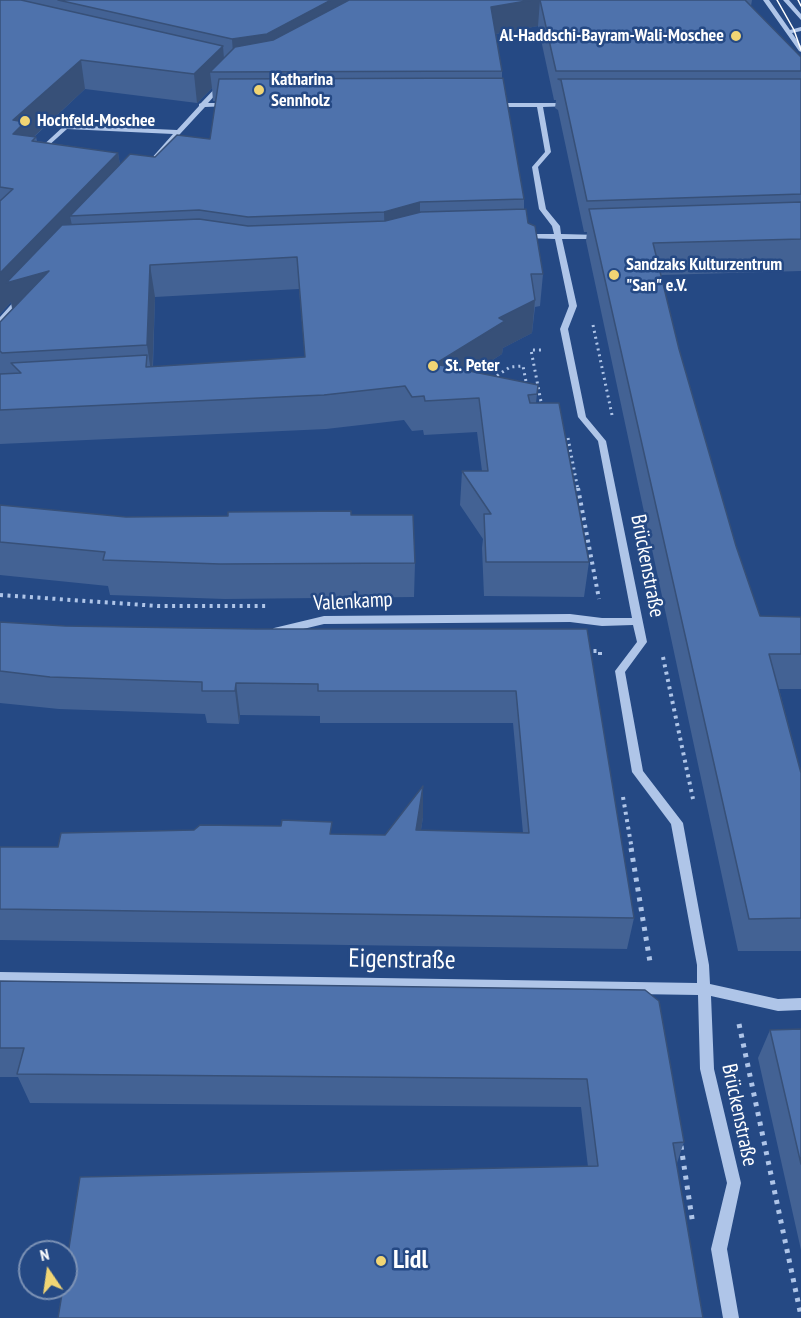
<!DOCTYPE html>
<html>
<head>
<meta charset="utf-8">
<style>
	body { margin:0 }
	#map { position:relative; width:801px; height:1318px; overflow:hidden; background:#254984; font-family:"PT Sans Narrow",sans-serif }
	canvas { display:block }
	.north { position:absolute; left:18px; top:1240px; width:60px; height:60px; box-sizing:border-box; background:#254984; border:2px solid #7c92b5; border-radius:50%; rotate:347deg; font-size:16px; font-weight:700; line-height:24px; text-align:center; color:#fff }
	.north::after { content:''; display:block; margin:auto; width:21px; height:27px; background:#f1d574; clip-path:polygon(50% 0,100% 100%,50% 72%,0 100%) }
</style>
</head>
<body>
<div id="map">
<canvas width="801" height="1318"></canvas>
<div class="north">N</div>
</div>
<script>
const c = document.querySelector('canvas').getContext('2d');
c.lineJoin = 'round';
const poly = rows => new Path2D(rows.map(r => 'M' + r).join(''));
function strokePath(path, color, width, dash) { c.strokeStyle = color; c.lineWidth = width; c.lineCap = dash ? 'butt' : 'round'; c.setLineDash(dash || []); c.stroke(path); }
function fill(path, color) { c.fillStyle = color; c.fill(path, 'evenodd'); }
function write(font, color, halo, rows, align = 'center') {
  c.font = font + ' "PT Sans Narrow",sans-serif'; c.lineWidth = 5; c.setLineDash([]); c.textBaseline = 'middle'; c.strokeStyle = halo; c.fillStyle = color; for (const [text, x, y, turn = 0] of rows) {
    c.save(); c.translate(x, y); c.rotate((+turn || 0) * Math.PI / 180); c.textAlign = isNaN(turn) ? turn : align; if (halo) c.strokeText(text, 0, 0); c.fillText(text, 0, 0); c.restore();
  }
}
const pathFar2 = poly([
	[593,325,612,415],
	[492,379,510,367,523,366,527,387],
	[542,407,531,350,543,350],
	[568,438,578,490]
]);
const pathFar1 = poly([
	[578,488,599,599],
	[0,595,158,606,269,606],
	[586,651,600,651,600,657],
	[663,657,693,799],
	[623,797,632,850]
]);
const path = poly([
	[631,848,650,962],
	[739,1024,801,1316],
	[681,1146,693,1225]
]);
const minor = poly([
	[763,0,769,0,790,30,801,27,801,31,792,33,801,46,801,52,799,51,763,0],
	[783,0,789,0,801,14,801,20,783,0],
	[221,82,226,83,208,103,227,103,229,104,229,106,205,107,155,161,150,160,173,134,67,129,47,147,49,149,48,150,42,151,39,149,65,125,177,130,199,106,199,104,201,103,221,82],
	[569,103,572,105,571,106,543,107,551,152,538,167,546,209,560,226,561,234,599,235,603,237,599,239,562,239,577,306,568,329,586,417,606,441,647,642,625,672,643,771,683,823,709,965,710,984,778,999,801,998,801,1010,778,1011,711,996,714,1069,741,1183,727,1249,739,1318,723,1318,711,1249,727,1183,700,1069,698,995,0,984,0,972,697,983,697,965,671,824,632,772,615,671,637,642,633,625,602,626,570,622,324,624,274,636,269,632,274,628,324,616,570,614,602,618,632,618,598,441,578,417,560,329,569,306,555,239,525,238,521,236,525,234,554,234,552,226,539,209,532,167,545,152,537,107,495,107,492,105,495,103,569,103],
	[17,298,23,298,24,300,3,324,0,324,0,317,17,298]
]);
const tram = poly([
	[777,0,794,30,801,50],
	[798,0,801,6]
]);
const wall = poly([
	[0,0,752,0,751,6,801,57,801,271,661,275,679,349,736,546,760,616,801,617,801,689,779,689,801,773,801,951,738,951,586,241,587,232,584,232,558,110,555,108,556,100,554,100,538,26,496,34,502,71,502,78,524,199,524,209,543,274,540,306,535,307,532,333,503,348,502,354,474,372,538,385,536,403,589,562,584,597,484,596,482,548,483,539,460,505,462,471,482,471,477,432,424,435,423,430,412,431,404,420,326,429,0,444,0,322,12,309,11,302,0,314],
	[212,88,213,101,216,101,210,139,155,157,120,165,118,153,37,141,36,137,34,137,85,89,197,103],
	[299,289,305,357,153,367,155,297],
	[0,505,126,517,351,515,415,563,414,597,225,599,110,595,108,586,0,575],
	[0,622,65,626,257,629,587,629,634,918,627,949,0,940,0,847,58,847,332,835,385,835,423,817,421,830,523,833,513,723,320,723,320,716,240,715,239,724,207,723,205,714,59,709,0,703],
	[0,981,645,990,684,1142,677,1163,588,1167,581,1107,30,1103,18,1077,0,1077],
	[801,1029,801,1250,758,1058,770,1030]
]);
const shadedWall = poly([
	[331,0,389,0,234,68,232,39],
	[532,0,540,0,538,26,490,35,491,7],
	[223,46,225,72,210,72,212,88,197,103,194,74],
	[81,60,85,89,29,141,13,134,13,120],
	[118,153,123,183,70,216,74,235,49,271,14,315,11,302,0,314,0,273],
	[420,202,420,235,385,245,384,212],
	[150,265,155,297,152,379,147,345],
	[535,300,532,333,503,348,502,354,434,397,435,364,499,318],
	[236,683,240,715,239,724,235,691],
	[423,786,423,817,416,861,416,830]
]);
const building = poly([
	[0,0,21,0,223,46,194,74,81,60,13,120,25,122,13,134,36,137,32,141,118,153,0,273,0,201,13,189,0,187,0,0],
	[58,0,331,0,267,34,232,39,58,0],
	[349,0,532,0,491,7,502,71,210,72,235,47,273,40,349,0],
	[540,0,745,0,801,57,801,71,556,71,540,0],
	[503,78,524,199,420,202,384,212,248,217,199,210,70,216,130,154,155,157,177,135,210,139,219,79,503,78],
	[558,79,801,79,801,194,587,201,561,80,558,79],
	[801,202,801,239,653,243,679,349,736,546,760,616,801,617,801,654,769,654,801,773,801,918,749,919,589,209,801,202],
	[526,209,528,223,535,226,543,274,531,274,535,300,499,318,505,321,435,364,538,385,537,394,528,395,530,403,559,403,589,562,486,562,484,514,491,514,462,471,488,471,479,398,425,401,424,396,412,397,405,386,324,395,0,410,0,374,21,373,11,363,147,355,146,367,305,357,297,257,150,265,147,345,2,353,0,351,0,322,49,271,6,283,62,225,199,219,248,226,385,221,421,212,526,209],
	[0,505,126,517,228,516,228,512,351,511,351,515,413,515,415,563,220,564,103,560,105,552,0,542,0,505],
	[0,622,65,626,257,629,587,629,634,918,0,909,0,847,58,847,61,833,194,830,200,825,281,826,282,820,332,822,330,834,385,835,423,786,416,830,529,833,516,691,318,691,318,684,236,683,235,691,202,691,202,682,50,677,0,671,0,622],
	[0,981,645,990,659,1001,684,1142,673,1143,703,1318,58,1318,63,1288,66,1288,66,1267,80,1177,598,1166,587,1079,17,1074,24,1048,0,1048,0,981],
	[801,1029,801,1164,770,1030,801,1029]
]);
const markers = [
	[736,36,6,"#f1d574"],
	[259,90,6,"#f1d574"],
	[25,121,6,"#f1d574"],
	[614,275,6,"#f1d574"],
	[433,366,6,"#f1d574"],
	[381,1261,6,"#f1d574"]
];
const farPoinames = [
	["Al-Haddschi-Bayram-Wali-Moschee",724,36,"right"],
	["Katharina",271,80],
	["Sennholz",271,101],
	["Hochfeld-Moschee",37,121],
	["Sandzaks Kulturzentrum",626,265],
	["\"San\" e.V.",626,286],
	["St. Peter",445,366]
];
const streetNames = [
	["Brückenstraße",647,566,79],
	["Valenkamp",353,602,-3],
	["Brückenstraße",739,1115,78]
];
const nearStreetnames = [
	["Eigenstraße",402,960,1]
];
const nearPoinames = [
	["Lidl",393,1261]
];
strokePath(pathFar2, '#afc5e8', 3, [2, 4]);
strokePath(pathFar1, '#afc5e8', 4, [3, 4.5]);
strokePath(path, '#afc5e8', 5, [4, 6]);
fill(minor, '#afc5e8');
strokePath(tram, '#fff', 1.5);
fill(wall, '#436294');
fill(shadedWall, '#375078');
fill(building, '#4e72ac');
strokePath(building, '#375078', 1.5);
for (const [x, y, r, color] of markers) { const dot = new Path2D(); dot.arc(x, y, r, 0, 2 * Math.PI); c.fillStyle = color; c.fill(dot); strokePath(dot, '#254984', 2); }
write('bold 18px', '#fff', '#254984', farPoinames, 'left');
write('21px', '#fff', '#254984', streetNames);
write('26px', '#fff', '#254984', nearStreetnames);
write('bold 26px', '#fff', '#254984', nearPoinames, 'left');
</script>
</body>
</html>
